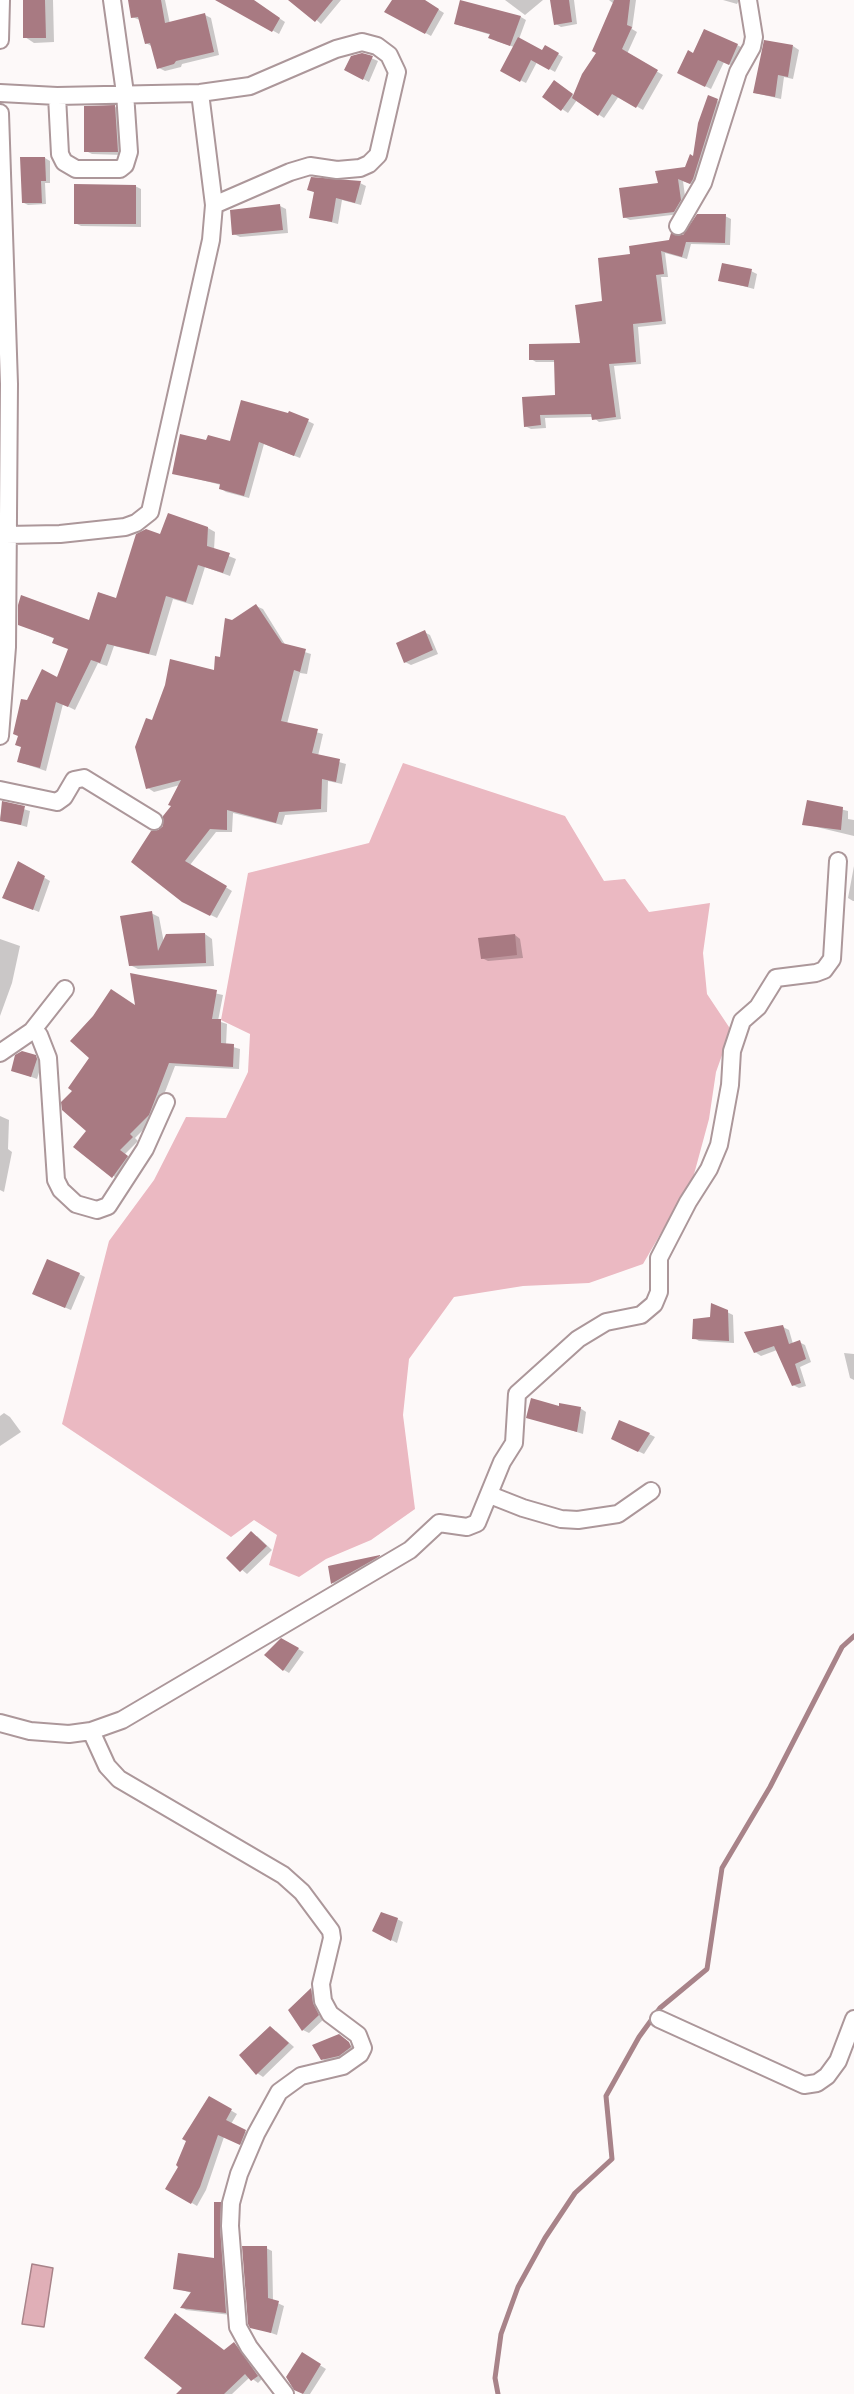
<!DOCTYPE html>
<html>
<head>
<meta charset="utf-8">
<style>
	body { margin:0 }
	canvas { display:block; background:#fdf9f9 }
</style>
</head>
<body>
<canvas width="854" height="2394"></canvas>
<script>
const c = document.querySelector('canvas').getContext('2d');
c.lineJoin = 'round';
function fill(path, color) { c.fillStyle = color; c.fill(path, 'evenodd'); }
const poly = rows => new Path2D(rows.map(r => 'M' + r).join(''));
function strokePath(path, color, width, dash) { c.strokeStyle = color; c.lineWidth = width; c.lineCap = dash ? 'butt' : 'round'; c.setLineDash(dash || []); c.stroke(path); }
const forest = poly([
	[403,763,565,816,604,881,625,879,649,912,710,903,703,953,707,994,731,1030,716,1072,709,1119,693,1178,643,1264,589,1283,523,1286,454,1297,409,1359,403,1415,415,1509,371,1540,326,1559,299,1577,269,1565,277,1535,254,1520,231,1537,62,1424,109,1241,154,1180,186,1117,226,1118,248,1072,250,1034,221,1020,248,873,369,843]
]);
const water = poly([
	[32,2264,53,2268,44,2327,22,2324,32,2264]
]);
const shadow = poly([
	[24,0,53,0,54,42,34,43,25,37],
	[130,0,165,0,170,24,205,15,211,18,219,55,182,64,181,67,165,71,159,68,153,47,146,43,140,20,132,17],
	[218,0,252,0,285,22,279,34],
	[295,0,341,0,321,24],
	[394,0,423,0,444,13,431,36,386,11],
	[505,0,543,0,525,15],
	[552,0,574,0,577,24,561,27,556,24],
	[609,0,636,0,632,29,637,32,627,54,663,75,643,110,619,96,604,118,577,100,568,113,544,97,560,86,574,96,598,53,614,4],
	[723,0,739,0,737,4],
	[521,17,526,20,519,39,543,52,546,47,563,57,555,72,537,62,526,83,502,71,514,47,496,41,491,35,455,24],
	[737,45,743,48,735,67,724,62,711,89,685,76,694,55],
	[793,46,799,50,793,79,784,77,781,99,755,93],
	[362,54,378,61,369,82,352,73],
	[709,97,723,104,696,186,683,181,686,204,680,214,630,220,624,217,687,168,694,158],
	[115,107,121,110,123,155,92,154,86,151],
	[45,158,50,161,50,183,45,183,46,204,28,205,24,203],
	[360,183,366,186,361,205,342,200,338,224,311,217,315,193,309,189],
	[135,186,141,189,141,227,81,226,75,223],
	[280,206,286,209,288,233,240,237,234,234],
	[725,216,731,219,730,245,691,244,687,259,665,253,668,277,661,277,666,324,638,327,641,364,614,366,621,419,599,422,593,417,545,418,546,428,531,429,525,426,557,396,556,362,536,362,531,359,581,344,632,256,683,237],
	[751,271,757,274,754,289,720,280],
	[308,421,314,424,300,458,264,444,249,498,226,492,220,488,221,485,174,473,207,442,231,443],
	[208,528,215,532,214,550,236,559,230,576,205,567,193,605,173,599,156,656,114,646,107,666,98,663,75,710,63,704,46,771,19,762,27,702,58,679,69,649,55,639,19,624,90,622,117,600,161,536],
	[256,606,263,609,286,646,311,654,307,674,300,673,287,724,323,734,318,756,346,764,342,784,328,781,327,812,285,815,282,825,233,813,232,832,216,832,190,865,232,891,217,918,190,905,165,827,180,785,154,792,148,788,153,722,216,672,232,622],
	[424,632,430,635,438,654,411,665,405,662],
	[808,801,848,811,848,819,854,820,854,836,804,824],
	[3,803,30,811,27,827,0,819],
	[19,863,50,881,39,912,10,900],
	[854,866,854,901,853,901,848,898],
	[151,913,159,917,164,943,205,934,212,939,214,966,138,969,130,965],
	[515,935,520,939,523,958,488,961,482,958],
	[0,939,20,946,12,983,0,1016],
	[132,975,223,995,218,1021,227,1024,226,1045,240,1049,239,1069,175,1066,155,1118,135,1138,138,1141,125,1154,133,1161,119,1180,75,1147,88,1131,137,1008],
	[35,1056,42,1063,37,1079,12,1070],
	[0,1116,9,1120,8,1149,12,1152,4,1192,0,1190],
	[79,1274,85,1277,71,1310,40,1297],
	[727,1312,733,1315,734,1343,699,1341,694,1338,711,1318],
	[783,1327,789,1330,793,1344,799,1342,805,1345,811,1362,800,1367,806,1386,799,1388,793,1385,777,1350,761,1356,755,1352],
	[844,1353,854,1354,854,1380,850,1378],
	[560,1408,580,1408,586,1412,583,1434,528,1417],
	[4,1413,10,1417,21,1432,0,1446,0,1416],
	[649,1434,655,1437,644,1454,619,1442],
	[257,1536,272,1550,247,1574,228,1558],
	[380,1557,384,1560,338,1586,333,1583,330,1568],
	[281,1640,304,1652,289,1673,284,1670],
	[397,1919,403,1922,397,1943,374,1931],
	[311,1990,316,1993,324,2019,309,2033,303,2030],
	[276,2031,294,2047,263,2077,257,2073],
	[345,2039,357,2051,345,2059,329,2063,323,2059],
	[210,2098,237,2114,231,2124,251,2135,246,2147,224,2137,206,2190,197,2206,167,2188,180,2166],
	[220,2203,225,2206,231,2315,186,2310,182,2307,192,2293,175,2288,215,2260],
	[266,2248,272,2251,273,2301,284,2306,277,2335,251,2326],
	[234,2344,239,2347,262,2379,258,2383,250,2377,232,2394,178,2394],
	[302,2354,326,2369,310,2394,304,2394,295,2389]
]);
const stream = poly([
	[498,2394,495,2378,501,2334,518,2287,545,2238,575,2193,612,2159,606,2096,639,2037,660,2008,707,1969,722,1868,770,1787,842,1647,854,1636]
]);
const building = poly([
	[23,0,45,0,46,38,23,38],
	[128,0,161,0,165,23,205,13,214,52,176,61,174,64,157,69,150,43,145,44,138,17,131,18],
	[215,0,254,0,280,18,272,32],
	[288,0,333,0,315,22],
	[392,0,425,0,439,9,425,34,384,12],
	[460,0,521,16,510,46,488,38,490,34,454,24],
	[550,0,569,0,572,22,554,25],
	[614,0,630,0,627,25,632,27,622,49,658,70,636,108,612,94,598,116,572,98,582,74,596,53,592,51],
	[704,29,738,44,729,65,718,60,705,87,677,73,688,50,693,53],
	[518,37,542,50,545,45,559,53,549,70,531,60,520,82,500,71],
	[764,40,793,45,788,77,778,75,775,97,753,93],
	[362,53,373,56,363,80,344,70,351,56],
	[554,80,573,94,561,111,542,97],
	[708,95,718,99,693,179,690,184,678,179,681,200,674,212,623,218,619,188,658,183,655,171,685,167,690,154,693,156,698,123],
	[115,105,118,152,84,152,84,106],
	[20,157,45,157,46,181,41,181,42,203,22,203],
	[311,177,361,181,355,203,336,198,332,222,309,218,314,192,307,190],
	[74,184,136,185,136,224,74,224],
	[280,204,283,230,232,235,230,210],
	[697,214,726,214,725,243,686,242,682,257,661,251,664,274,656,275,662,321,633,324,636,362,609,364,616,417,592,420,591,414,540,415,541,425,524,427,522,397,555,395,554,360,529,360,529,344,580,343,575,305,602,301,598,258,630,254,629,246,669,240,671,233,683,235],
	[722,263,752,269,748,287,718,281],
	[241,400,288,413,289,411,309,419,294,456,259,442,244,496,219,489,220,484,172,474,180,434,206,440,208,435,230,441],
	[168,513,208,527,207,546,230,553,223,573,198,565,186,602,166,596,149,654,107,644,100,663,91,660,68,707,56,702,40,768,17,762,21,747,15,745,18,736,13,734,21,699,27,700,42,669,57,677,68,649,52,643,54,638,18,625,18,605,21,595,89,620,98,592,116,598,136,534,146,529,160,534],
	[256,604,282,643,306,649,300,672,294,670,281,721,318,729,312,753,340,759,336,782,322,779,321,809,279,812,276,823,227,810,227,830,210,829,185,861,227,886,210,916,182,902,131,862,151,831,158,830,163,826,163,816,171,806,168,805,181,780,146,789,135,747,146,718,152,720,165,685,170,659,214,670,215,656,220,657,225,618,232,620],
	[425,630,433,650,404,663,396,643],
	[807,800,843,807,841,830,802,825],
	[2,801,25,806,21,825,0,821],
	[18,861,45,876,33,910,2,898],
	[152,911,158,951,166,934,205,933,206,963,129,966,120,916],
	[515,934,517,955,481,959,478,938],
	[130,973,217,990,212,1019,221,1019,221,1043,234,1044,233,1067,169,1063,149,1115,130,1134,133,1137,120,1150,128,1156,112,1178,73,1147,86,1131,62,1110,61,1102,72,1091,68,1088,89,1058,70,1041,93,1016,111,989,135,1005],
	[22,1051,36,1055,37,1059,31,1077,11,1071,15,1055],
	[47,1259,80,1273,65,1308,32,1294],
	[711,1303,728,1310,729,1341,692,1339,693,1319,710,1317],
	[783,1325,789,1344,800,1340,806,1359,795,1364,801,1383,792,1386,774,1346,754,1353,744,1332],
	[531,1398,559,1406,559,1403,581,1407,577,1432,526,1418],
	[619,1420,650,1433,638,1452,611,1439],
	[251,1531,267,1546,240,1572,226,1558],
	[380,1555,380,1556,331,1584,328,1566],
	[281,1638,299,1648,283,1671,264,1655],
	[381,1912,398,1918,391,1941,372,1931],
	[311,1988,313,2003,319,2015,302,2031,288,2010],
	[270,2026,289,2043,256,2075,239,2055],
	[339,2034,349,2042,351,2047,339,2056,321,2060,312,2045],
	[209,2096,232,2109,226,2120,246,2130,240,2145,218,2135,200,2187,191,2204,165,2189,178,2167,176,2165,186,2141,182,2139],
	[214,2202,221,2202,220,2227,226,2313,180,2308,191,2292,173,2289,178,2253,214,2258],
	[242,2246,267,2246,268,2298,279,2301,271,2333,250,2328,248,2324],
	[175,2313,224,2350,234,2342,258,2376,251,2381,245,2374,224,2394,176,2394,182,2388,144,2358],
	[302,2352,321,2364,303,2394,294,2390,286,2377]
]);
const minor = poly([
	[0,40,1,0],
	[0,93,57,96,200,93,250,86,336,49,362,42,377,46,389,55,397,72,378,155,369,164,360,168,337,170,310,166,290,172,214,205],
	[57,96,60,154,64,162,76,169,120,169,125,165,129,152,125,93,112,0],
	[0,113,9,384,7,647,0,736],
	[678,226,703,183,738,72,752,47,754,37,748,0],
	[6,535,60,534,125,527,136,523,150,512,211,240,214,205,200,93],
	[0,790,57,802,64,797,74,780,84,778,154,821],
	[32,1031,39,1035,48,1058,56,1180,61,1190,76,1204,97,1210,108,1206,145,1149,166,1102],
	[0,1053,32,1031,65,989],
	[490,1495,523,1508,561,1519,578,1520,618,1514,651,1491],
	[0,1723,30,1731,69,1734,91,1731,122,1720,410,1550,439,1523,467,1527,477,1523,502,1462,514,1443,517,1394,578,1339,606,1322,641,1315,654,1304,659,1292,659,1258,688,1202,709,1169,719,1145,730,1085,732,1051,742,1021,758,1007,776,978,816,973,824,970,832,959,838,861],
	[91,1731,107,1766,119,1779,283,1875,302,1892,331,1931,332,1938,321,1984,323,2001,330,2014,358,2035,363,2048,360,2054,343,2066,301,2076,279,2092,256,2134,239,2174,231,2203,230,2226,238,2327,249,2347,285,2394],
	[659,2019,804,2085,817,2083,827,2076,838,2061,854,2019]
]);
fill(forest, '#ebb9c2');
fill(water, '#e0afb7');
strokePath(water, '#a88389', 1.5);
fill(shadow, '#0003');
strokePath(stream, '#a88389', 5);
fill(building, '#a87a82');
strokePath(minor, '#ac979a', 20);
strokePath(minor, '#fff', 16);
</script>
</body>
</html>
